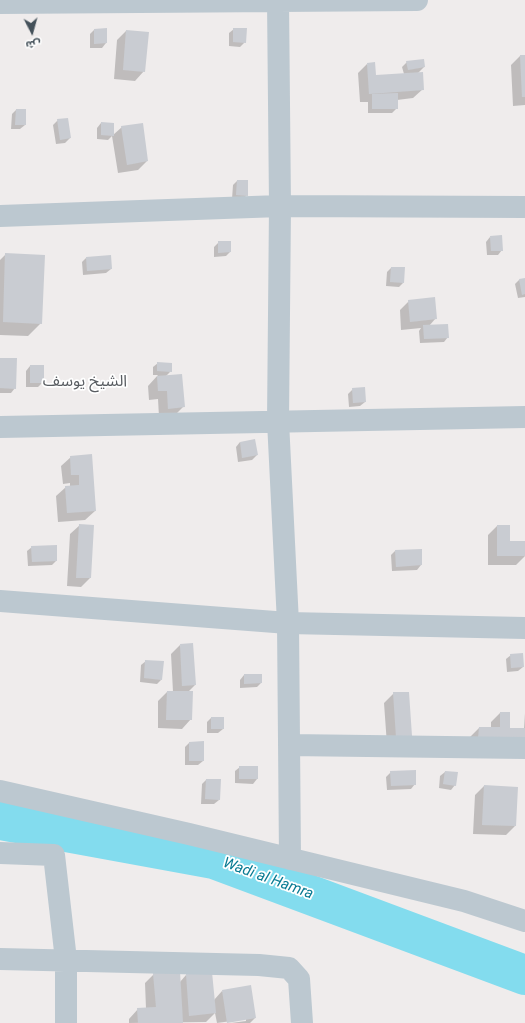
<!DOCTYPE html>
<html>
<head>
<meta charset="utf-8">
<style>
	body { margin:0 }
	#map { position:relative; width:525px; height:1023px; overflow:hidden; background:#efecec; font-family:Roboto,"Noto Sans Arabic",sans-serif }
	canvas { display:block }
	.north { position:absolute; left:12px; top:12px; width:40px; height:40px; -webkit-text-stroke:3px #fff; paint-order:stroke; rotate:174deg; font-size:11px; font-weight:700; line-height:16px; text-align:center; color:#44515a }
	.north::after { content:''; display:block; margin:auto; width:14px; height:18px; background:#44515a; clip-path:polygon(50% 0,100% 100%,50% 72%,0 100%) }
</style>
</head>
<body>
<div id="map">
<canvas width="525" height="1023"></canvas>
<div class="north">ش</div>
</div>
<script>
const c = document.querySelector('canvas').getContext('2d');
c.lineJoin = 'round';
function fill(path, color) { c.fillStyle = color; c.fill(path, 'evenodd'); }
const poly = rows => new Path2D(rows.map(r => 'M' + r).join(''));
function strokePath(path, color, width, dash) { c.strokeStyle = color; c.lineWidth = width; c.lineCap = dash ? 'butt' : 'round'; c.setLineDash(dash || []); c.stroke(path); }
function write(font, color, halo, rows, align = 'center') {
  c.font = font + ' Roboto,"Noto Sans Arabic",sans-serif'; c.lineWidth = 3.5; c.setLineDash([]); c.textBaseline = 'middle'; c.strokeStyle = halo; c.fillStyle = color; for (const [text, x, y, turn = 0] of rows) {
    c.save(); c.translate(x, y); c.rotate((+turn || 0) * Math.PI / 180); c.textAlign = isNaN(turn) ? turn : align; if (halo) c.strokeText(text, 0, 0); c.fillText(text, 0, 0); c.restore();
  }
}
const shadow = poly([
	[234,29,245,42,240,47,229,46,229,33],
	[94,30,106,43,102,48,90,48,90,34],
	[126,31,144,71,135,81,114,79,117,40],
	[520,56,525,56,525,105,513,106,511,65],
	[407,62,424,67,418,73,423,89,413,98,397,100,397,108,392,113,368,113,368,102,360,102,358,73,367,64,375,76,404,74,402,67],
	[16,110,25,125,20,129,11,129,12,114],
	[58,120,70,138,65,143,56,144,53,125],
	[101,123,113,135,122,127,147,161,138,170,118,173,112,136,108,140,97,139,97,128],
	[237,181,247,195,242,200,232,199,233,185],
	[490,237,502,250,498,255,487,255,486,242],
	[219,242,230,252,226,256,214,257,214,247],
	[6,254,41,323,28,336,0,335,0,260],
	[86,258,111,269,106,273,83,275,82,262],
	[391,268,403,283,399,287,386,286,387,272],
	[525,279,525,297,518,298,515,284,519,280],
	[409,301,436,318,429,326,448,337,444,342,420,343,419,331,421,328,401,330,400,310],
	[0,359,15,388,11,393,0,393],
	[158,363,171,371,166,376,183,407,174,416,159,417,158,399,149,400,148,386,158,375,153,375,153,367],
	[30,366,43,382,38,387,26,387,26,371],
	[353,389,365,402,360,406,349,407,348,394],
	[240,442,257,455,252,460,238,462,236,447],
	[91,455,95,511,85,520,58,522,56,496,66,487,70,486,70,483,63,484,61,466,71,457],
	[80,525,90,578,81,587,67,586,70,534],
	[497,526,509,542,525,542,525,556,516,565,488,565,488,535],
	[32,547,56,561,52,565,28,566,27,551],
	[395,551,421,565,417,570,392,571,391,555],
	[180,645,195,685,188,692,191,719,182,729,158,728,158,701,167,692,173,692,171,654],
	[511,655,523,667,518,671,507,672,506,659],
	[146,661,161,680,157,684,140,682,141,665],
	[244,675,261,683,257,687,240,688,240,680],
	[394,693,411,736,387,745,384,703],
	[500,713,509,729,524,729,525,713,525,742,470,737,479,728,491,728,491,722],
	[211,718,223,729,218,733,207,733,207,722],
	[189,743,203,761,198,765,185,765,185,747],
	[240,767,257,767,257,779,253,784,235,783,235,771],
	[391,772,415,784,411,789,387,790,386,777],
	[445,772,455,785,451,790,439,788,440,776],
	[206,780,219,800,214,804,201,804,202,784],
	[484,786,515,826,506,835,473,834,475,795],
	[154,974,180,982,186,975,214,1000,222,991,255,1018,250,1023,231,1023,246,1021,246,1019,217,1023,215,1013,206,1022,129,1023,129,1019,138,1009,146,1009,145,983]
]);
const river = poly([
	[0,820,214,859,525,975]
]);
const building = poly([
	[107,28,107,43,94,44,94,29],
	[233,28,247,28,246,43,233,42],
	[126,30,149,32,145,72,123,70],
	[520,55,525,55,525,97,522,97],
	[424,59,425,67,408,70,406,61],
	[375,62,376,75,423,72,424,90,369,94,367,63],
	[398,93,398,109,372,109,372,94],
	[16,109,26,109,26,125,15,125],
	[68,118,71,138,60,140,57,119],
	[101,122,114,123,114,136,101,135],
	[143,123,148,161,127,165,121,126],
	[237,180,248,180,248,196,236,195],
	[502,235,503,251,491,251,490,236],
	[218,241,231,241,231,252,218,253],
	[5,253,45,255,42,324,3,322],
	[111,255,112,269,87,271,86,257],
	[391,267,405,267,404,283,390,282],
	[525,278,525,294,522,295,519,279],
	[435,297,437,319,410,322,408,300],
	[448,324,449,338,424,339,423,325],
	[0,358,17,358,16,389,0,388],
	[157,362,172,363,172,372,157,371],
	[30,365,44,365,44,383,30,383],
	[182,374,185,407,168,409,167,391,158,391,157,376],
	[365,387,366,402,353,403,352,388],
	[255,439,258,455,242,458,240,442],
	[92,454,96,511,67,513,65,486,79,485,79,475,71,475,70,456],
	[79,524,94,525,91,578,76,578],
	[497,525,510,525,510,541,525,541,525,556,497,556],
	[57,545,57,561,32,562,31,546],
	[422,549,422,565,396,567,395,550],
	[193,643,196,685,182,686,180,644],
	[523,653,524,667,511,668,510,654],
	[145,660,164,661,162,680,144,678],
	[244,674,262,674,262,683,244,684],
	[167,691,193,691,192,720,166,720],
	[393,692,409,692,412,736,396,737],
	[500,712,510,712,510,728,525,728,525,739,478,739,479,727,500,727],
	[211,717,224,717,224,729,211,729],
	[204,741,204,761,189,761,189,742],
	[239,766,258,766,258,779,239,779],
	[416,770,416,785,391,786,390,771],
	[445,771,458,772,456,786,443,784],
	[206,779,221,779,220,800,205,799],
	[484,785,518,787,516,826,482,825],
	[180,971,183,1023,138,1023,137,1008,156,1007,153,973],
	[212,972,216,1013,189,1016,186,974],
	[251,985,256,1018,227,1023,222,990]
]);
const minor = poly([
	[278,0,280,206,278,421,288,623,290,859],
	[0,3,417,0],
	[0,216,280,206,525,207],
	[0,427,525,417],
	[0,601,288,623,525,628],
	[289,745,525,748],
	[0,791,189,834,464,901,525,921],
	[0,853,54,855,66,960,66,1023],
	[0,959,259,965,289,968,299,979,302,1023]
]);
const waterNames = [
	["Wadi al Hamra",268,879,20]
];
const quarterNames = [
	["الشيخ يوسف",85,382]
];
fill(shadow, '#0003');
strokePath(river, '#83dcee', 40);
fill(building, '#c9ccd2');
strokePath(minor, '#bcc8d0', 22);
write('italic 15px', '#097b93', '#fff', waterNames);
write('16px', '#595d62', '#fff', quarterNames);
</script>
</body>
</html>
